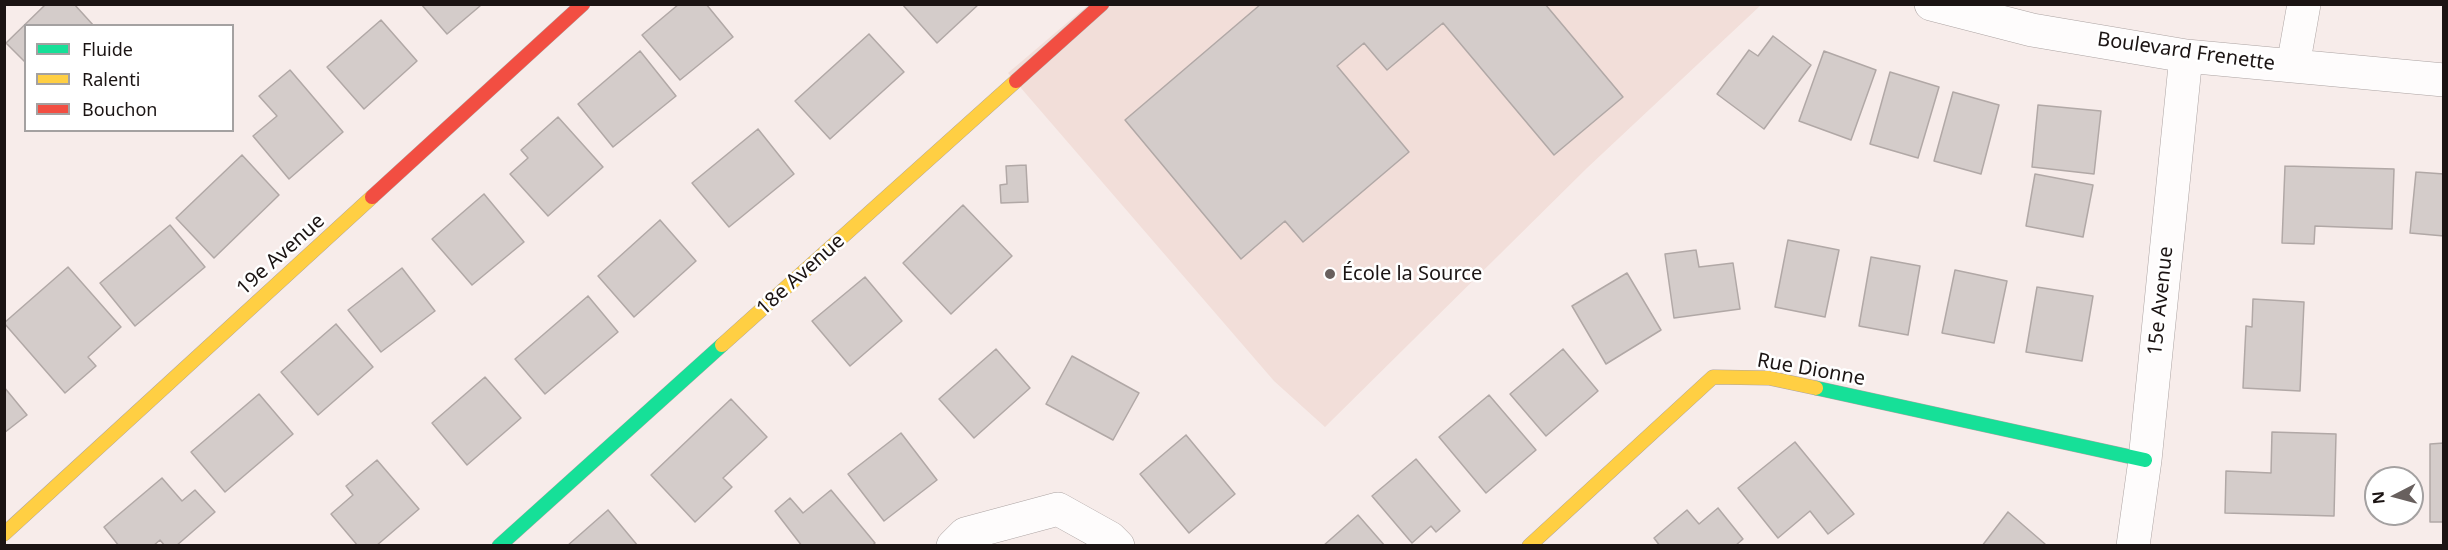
<!DOCTYPE html>
<html>
<head>
<meta charset="utf-8">
<style>
	body { margin:0 }
	#map { position:relative; width:2448px; height:550px; overflow:hidden; background:#f7ecea; font-family:"Noto Sans",sans-serif }
	canvas { display:block }
	.frame { position:absolute; inset:0; border:6px solid #1b1413; pointer-events:none }
	.legend { position:absolute; left:24px; top:24px; width:210px; height:108px; box-sizing:border-box; background:#fff; border:2px solid #a4a1a1; margin:0; padding:8px 10px; list-style:none; font-size:18px; color:#1b1413 }
	.legend li { display:flex; align-items:center; gap:12px; height:30px }
	.legend b { width:30px; border:2px solid #a4a1a1 }
	.north { position:absolute; left:2364px; top:466px; width:60px; height:60px; box-sizing:border-box; background:#fff; border:2px solid #a4a1a1; border-radius:50%; rotate:264deg; font-size:16px; font-weight:700; line-height:24px; text-align:center; color:#1b1413 }
	.north::after { content:''; display:block; margin:auto; width:21px; height:27px; background:#68605e; clip-path:polygon(50% 0,100% 100%,50% 72%,0 100%) }
</style>
</head>
<body>
<div id="map">
<canvas width="2448" height="550"></canvas>
<div class="frame"></div>
<ul class="legend">
<li><b style="height:8px;background:#16e098"></b>Fluide</li>
<li><b style="height:8px;background:#ffcf43"></b>Ralenti</li>
<li><b style="height:8px;background:#f24e42"></b>Bouchon</li>
</ul>
<div class="north">N</div>
</div>
<script>
const c = document.querySelector('canvas').getContext('2d');
c.lineJoin = 'round';
function fill(path, color) { c.fillStyle = color; c.fill(path, 'evenodd'); }
const poly = rows => new Path2D(rows.map(r => 'M' + r).join(''));
function strokePath(path, color, width, dash) { c.strokeStyle = color; c.lineWidth = width; c.lineCap = dash ? 'butt' : 'round'; c.setLineDash(dash || []); c.stroke(path); }
function write(font, color, halo, rows, align = 'center') {
  c.font = font + ' "Noto Sans",sans-serif'; c.lineWidth = 5; c.setLineDash([]); c.textBaseline = 'middle'; c.strokeStyle = halo; c.fillStyle = color; for (const [text, x, y, turn = 0] of rows) {
    c.save(); c.translate(x, y); c.rotate((+turn || 0) * Math.PI / 180); c.textAlign = isNaN(turn) ? turn : align; if (halo) c.strokeText(text, 0, 0); c.fillText(text, 0, 0); c.restore();
  }
}
const built = poly([
	[1088,5,1761,5,1587,168,1325,427,1274,381,1008,73]
]);
const building = poly([
	[46,4,74,4,94,26,26,26,26,63,6,43,46,4],
	[421,4,479,4,480,6,447,34,421,4],
	[679,4,706,4,733,37,680,80,642,35,679,4],
	[902,4,979,4,937,43,902,4],
	[1261,4,1545,4,1623,97,1554,155,1443,23,1387,70,1364,43,1337,66,1409,152,1303,242,1285,221,1241,259,1125,120,1261,4],
	[381,20,417,61,364,109,327,67,381,20],
	[869,34,904,72,830,139,795,101,869,34],
	[1773,36,1811,65,1764,129,1717,94,1749,50,1758,56,1773,36],
	[640,51,676,96,613,147,578,104,640,51],
	[1824,51,1876,70,1851,140,1799,121,1824,51],
	[290,70,343,132,289,179,253,136,277,116,259,96,290,70],
	[1890,72,1939,87,1918,158,1870,144,1890,72],
	[1953,92,1999,105,1981,174,1934,161,1953,92],
	[2038,105,2101,111,2094,174,2032,167,2038,105],
	[558,117,603,167,548,216,510,174,528,158,521,150,558,117],
	[758,129,794,174,729,227,692,183,758,129],
	[242,155,279,195,214,258,176,218,242,155],
	[1026,165,1028,202,1001,203,1000,185,1007,184,1006,166,1026,165],
	[2285,166,2394,169,2392,229,2315,226,2314,244,2282,243,2285,166],
	[2416,172,2444,174,2444,236,2410,233,2416,172],
	[2035,174,2093,185,2083,237,2026,226,2035,174],
	[484,194,524,242,472,285,432,239,484,194],
	[963,205,1012,256,951,314,903,263,963,205],
	[660,220,696,261,634,317,598,276,660,220],
	[170,225,205,267,135,326,100,283,170,225],
	[1788,240,1839,250,1825,317,1775,307,1788,240],
	[1696,250,1699,267,1733,263,1740,309,1674,318,1665,254,1696,250],
	[1871,257,1920,266,1908,335,1859,326,1871,257],
	[68,267,121,327,88,357,96,366,65,393,4,323,68,267],
	[402,268,435,311,381,352,348,310,402,268],
	[1955,270,2007,281,1994,343,1942,333,1955,270],
	[1627,273,1661,330,1606,364,1572,306,1627,273],
	[865,277,902,321,850,366,812,321,865,277],
	[2037,287,2093,296,2082,361,2026,352,2037,287],
	[588,296,618,332,545,394,515,359,588,296],
	[2253,299,2304,302,2300,391,2243,388,2246,326,2252,327,2253,299],
	[336,324,373,367,318,415,281,372,336,324],
	[996,349,1030,388,974,438,939,399,996,349],
	[1563,349,1598,391,1546,436,1510,394,1563,349],
	[1072,356,1139,393,1113,440,1046,404,1072,356],
	[485,377,521,418,467,465,432,423,485,377],
	[4,387,27,415,4,433,4,387],
	[259,394,293,434,225,492,191,452,259,394],
	[1489,395,1536,450,1486,493,1439,437,1489,395],
	[731,399,767,437,723,478,732,487,695,522,651,475,731,399],
	[2272,432,2336,434,2334,516,2225,513,2226,471,2271,473,2272,432],
	[901,433,937,480,884,521,848,474,901,433],
	[1186,435,1235,494,1189,533,1140,474,1186,435],
	[1795,442,1854,514,1828,534,1810,511,1778,538,1738,488,1795,442],
	[2444,443,2444,522,2430,522,2430,444,2444,443],
	[1416,459,1460,511,1436,532,1431,526,1412,543,1372,496,1416,459],
	[377,460,419,509,376,546,358,546,331,514,353,495,346,486,377,460],
	[162,478,182,501,195,490,215,512,176,546,165,546,160,540,153,546,119,546,104,527,162,478],
	[831,490,875,543,872,546,802,546,775,511,790,498,803,513,831,490],
	[1718,508,1743,539,1735,546,1660,546,1654,538,1687,510,1699,524,1718,508],
	[608,510,638,546,567,546,608,510],
	[2008,512,2045,544,2044,546,1982,546,2008,512],
	[1358,515,1385,546,1323,546,1358,515]
]);
const street = poly([
	[1931,4,2032,30,2186,56,2444,80],
	[2293,66,2304,4],
	[953,546,965,534,1058,509,1110,538,1118,546],
	[2133,546,2145,460,2186,56]
]);
const fast = poly([
	[1816,388,2145,460],
	[499,546,722,345]
]);
const slow = poly([
	[722,345,1016,81],
	[4,534,372,197],
	[1529,546,1713,377,1769,378,1816,388]
]);
const jam = poly([
	[1016,81,1102,4],
	[372,197,583,4]
]);
const markers = [
	[1330,274,6,"#68605e"]
];
const streetNames = [
	["Boulevard Frenette",2186,52,8],
	["19e Avenue",281,255,-42],
	["18e Avenue",801,275,-42],
	["15e Avenue",2161,301,-84],
	["Rue Dionne",1811,370,10]
];
const poiNames = [
	["École la Source",1342,274]
];
fill(built, '#f2ded9');
fill(building, '#d4ccca');
strokePath(building, '#b1a8a6', 1.5);
strokePath(street, '#aca3a2', 34);
strokePath(fast, '#aca3a2', 15);
strokePath(slow, '#aca3a2', 15);
strokePath(jam, '#aca3a2', 15);
strokePath(street, '#fefcfc', 33);
strokePath(fast, '#16e098', 14);
strokePath(slow, '#ffcf43', 14);
strokePath(jam, '#f24e42', 14);
for (const [x, y, r, color] of markers) { const dot = new Path2D(); dot.arc(x, y, r, 0, 2 * Math.PI); c.fillStyle = color; c.fill(dot); strokePath(dot, '#fff', 2); }
write('20px', '#1b1413', '#fff', streetNames);
write('20px', '#1b1413', '#fff', poiNames, 'left');
</script>
</body>
</html>
